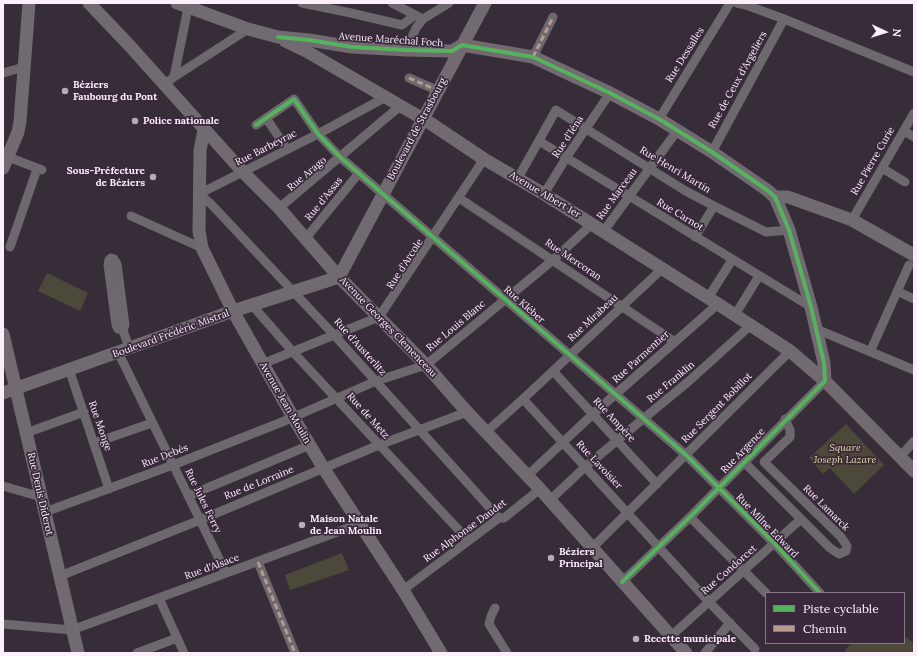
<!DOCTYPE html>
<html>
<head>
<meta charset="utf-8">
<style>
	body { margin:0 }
	#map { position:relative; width:917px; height:656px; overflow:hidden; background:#362d38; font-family:Lora,serif }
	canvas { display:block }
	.frame { position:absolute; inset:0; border:4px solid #fbeffc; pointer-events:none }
	.legend { position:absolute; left:765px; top:592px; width:140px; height:52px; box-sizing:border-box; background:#3a293c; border:1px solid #877889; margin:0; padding:5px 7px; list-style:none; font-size:12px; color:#fbeffc }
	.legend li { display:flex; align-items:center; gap:8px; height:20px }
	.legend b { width:20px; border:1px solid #877889 }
	.north { position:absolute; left:865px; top:12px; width:40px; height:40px; -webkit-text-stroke:3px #3a293c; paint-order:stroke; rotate:94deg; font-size:11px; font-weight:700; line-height:16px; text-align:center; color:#fbeffc }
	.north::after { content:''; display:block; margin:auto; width:14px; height:18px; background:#fbeffc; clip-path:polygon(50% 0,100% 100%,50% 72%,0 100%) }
</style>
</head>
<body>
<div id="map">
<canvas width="917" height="656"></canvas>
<div class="frame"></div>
<ul class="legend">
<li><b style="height:5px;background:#56b35d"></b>Piste cyclable</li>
<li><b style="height:5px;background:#b69a8f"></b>Chemin</li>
</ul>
<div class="north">N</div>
</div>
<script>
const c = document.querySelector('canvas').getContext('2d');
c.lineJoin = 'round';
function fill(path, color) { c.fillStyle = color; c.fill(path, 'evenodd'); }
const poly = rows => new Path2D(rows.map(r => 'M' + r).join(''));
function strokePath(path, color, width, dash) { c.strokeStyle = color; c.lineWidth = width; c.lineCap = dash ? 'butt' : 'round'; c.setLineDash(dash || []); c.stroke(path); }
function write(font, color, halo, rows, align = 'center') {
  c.font = font + ' Lora,serif'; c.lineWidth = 3.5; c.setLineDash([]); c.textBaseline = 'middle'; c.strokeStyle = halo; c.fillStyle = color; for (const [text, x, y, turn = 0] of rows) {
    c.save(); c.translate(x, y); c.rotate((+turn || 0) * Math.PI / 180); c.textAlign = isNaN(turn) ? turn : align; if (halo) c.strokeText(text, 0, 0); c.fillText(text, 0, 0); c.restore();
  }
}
const green = poly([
	[47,273,88,293,80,311,38,291],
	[846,424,884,465,854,494,830,468,823,474,809,458],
	[342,553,349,570,290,590,285,575],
	[904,636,914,643,914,651,912,653,847,653,845,651,851,643,904,643]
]);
const street = poly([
	[302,3,351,13,402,25,415,15],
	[392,3,419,17],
	[737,3,746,5,784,19,914,72],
	[406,50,416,28,423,19,449,3],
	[533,57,553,17],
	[3,73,24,67],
	[174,77,189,3],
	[409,78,439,91],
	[165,84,174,77,248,29],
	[384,98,318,134,199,194,211,204,335,336,499,518],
	[266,118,287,149],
	[659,119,730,3],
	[256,125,294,99,318,134,340,157,686,455,775,544,820,593],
	[904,131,914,137],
	[539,141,811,307],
	[712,152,784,19],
	[3,155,42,170],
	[882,168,905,182],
	[518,178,556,110,684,190,714,206,766,232,789,230],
	[544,194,566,158,610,93],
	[459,198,675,342],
	[279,208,399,107],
	[131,216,202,248],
	[852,220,914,113],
	[603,232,677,131],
	[695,237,714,206],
	[306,238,359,173],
	[10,247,37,169],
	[897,291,914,299],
	[708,298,732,260],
	[252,305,293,352,468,540],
	[735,315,759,276],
	[816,329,914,370],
	[123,330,118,329,116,325,108,265,109,260,111,258,114,259,117,264,125,325,123,330,129,348],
	[118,352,226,573],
	[870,352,909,265],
	[262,364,379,317,484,159],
	[69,369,109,489],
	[553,371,657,484],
	[523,399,709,602,755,649],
	[486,432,523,399,662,269],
	[26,433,84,412],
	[94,443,152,423],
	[900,457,914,441],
	[744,462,830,548,839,554,846,551,847,546,841,537,764,462,790,437,790,430,785,419],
	[527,476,593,414,718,304],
	[3,486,41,497],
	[188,496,310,445],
	[550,500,585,467,689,381,751,325],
	[45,512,173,465,287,420,376,381,426,365,553,260,592,224],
	[690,517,766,593],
	[592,548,790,351],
	[258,562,295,653],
	[60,576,200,520,379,445,467,412],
	[622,582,690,517,825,381],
	[403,590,499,518,504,518,540,489],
	[159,598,184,653],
	[495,608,491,616,489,624,507,653],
	[3,624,72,630,359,524],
	[671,636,801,519],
	[137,653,177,638],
	[705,653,730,623]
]);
const secondary = poly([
	[89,3,129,45,243,172,279,208,339,277,426,365,467,412,540,489,686,653],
	[177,3,248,29,278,37,309,40,352,47,406,50,452,51,462,45,533,57,610,93,659,119,712,152,767,190,775,197,789,230,811,307,824,363,825,381],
	[285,41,306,51,430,123,484,159,544,194,718,304,790,351,825,381,914,471],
	[204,130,200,150,199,231,202,248,233,311,293,417,324,469,403,590,441,653],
	[3,168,18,132,20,122,29,3],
	[775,197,788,197,852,220,914,255],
	[339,277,485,3],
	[3,334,78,653],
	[3,393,233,311,339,277]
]);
const quiet = poly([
	[533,57,553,17],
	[409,78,439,91],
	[258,562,295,653]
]);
const cycleway = poly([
	[278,37,309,40,352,47,406,50,452,51,462,45,533,57,610,93,659,119,712,152,767,190,775,197,789,230,811,307,824,363,825,381,690,517,622,582],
	[256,125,294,99,318,134,340,157,686,455,775,544,820,593]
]);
const markers = [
	[65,91,4,"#b6abb7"],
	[135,121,4,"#b6abb7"],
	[153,177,4,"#b6abb7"],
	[302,525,4,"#b6abb7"],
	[551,558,4,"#b6abb7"],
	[636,639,4,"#b6abb7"]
];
const streetNames = [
	["Avenue Maréchal Foch",391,40,4],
	["Rue Dessalles",685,55,-58],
	["Rue de Ceux d'Argeliers",738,80,-61],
	["Boulevard de Strasbourg",417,129,-62],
	["Rue d'Iéna",568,137,-57],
	["Rue Barbeyrac",266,148,-27],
	["Rue Pierre Curie",873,161,-60],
	["Rue Henri Martin",675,170,31],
	["Rue Arago",307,174,-40],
	["Rue Marceau",617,194,-54],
	["Avenue Albert 1er",545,195,31],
	["Rue d'Assas",324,199,-51],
	["Rue Carnot",680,215,31],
	["Rue Mercoran",573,260,34],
	["Rue d'Arcole",405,264,-57],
	["Rue Kléber",524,305,41],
	["Rue Mirabeau",593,318,-43],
	["Rue Louis Blanc",456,326,-40],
	["Avenue Georges Clemenceau",388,327,46],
	["Boulevard Frédéric Mistral",171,334,-20],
	["Rue d'Austerlitz",360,347,48],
	["Rue Parmentier",641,357,-42],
	["Rue Franklin",671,382,-40],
	["Avenue Jean Moulin",285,403,60],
	["Rue Sergent Bobillot",717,408,-45],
	["Rue de Metz",368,416,48],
	["Rue Ampère",614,420,47],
	["Rue Monge",100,426,71],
	["Rue Argence",743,451,-46],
	["Rue Debés",165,456,-21],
	["Rue Lavoisier",599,465,47],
	["Rue de Lorraine",259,483,-22],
	["Rue Denis Diderot",40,494,77],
	["Rue Jules Ferry",203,501,64],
	["Rue Lamarck",826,508,45],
	["Rue Milne Edward",767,526,46],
	["Rue Alphonse Daudet",465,531,-36],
	["Rue d'Alsace",212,567,-20],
	["Rue Condorcet",729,570,-41]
];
const poiNames = [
	["Béziers",73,85],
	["Faubourg du Pont",73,97],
	["Police nationale",143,121],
	["Sous-Préfecture",145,171,"right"],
	["de Béziers",145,183,"right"],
	["Maison Natale",310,519],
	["de Jean Moulin",310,531],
	["Béziers",559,552],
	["Principal",559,564],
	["Recette municipale",644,639]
];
const parkNames = [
	["Square",845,448],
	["Joseph Lazare",845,460]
];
fill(green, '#4d493a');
strokePath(street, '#6d686e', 9);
strokePath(secondary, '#716a71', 13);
strokePath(quiet, '#b69a8f', 3, [6, 3]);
strokePath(cycleway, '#56b35d', 4);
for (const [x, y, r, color] of markers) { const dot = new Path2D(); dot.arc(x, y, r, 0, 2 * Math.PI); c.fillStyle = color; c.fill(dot); strokePath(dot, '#3a293c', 1.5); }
write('10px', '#fbeffc', '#3a293c', streetNames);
write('bold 10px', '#fbeffc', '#3a293c', poiNames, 'left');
write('italic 10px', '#e8dca3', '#3a293c', parkNames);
</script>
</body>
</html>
